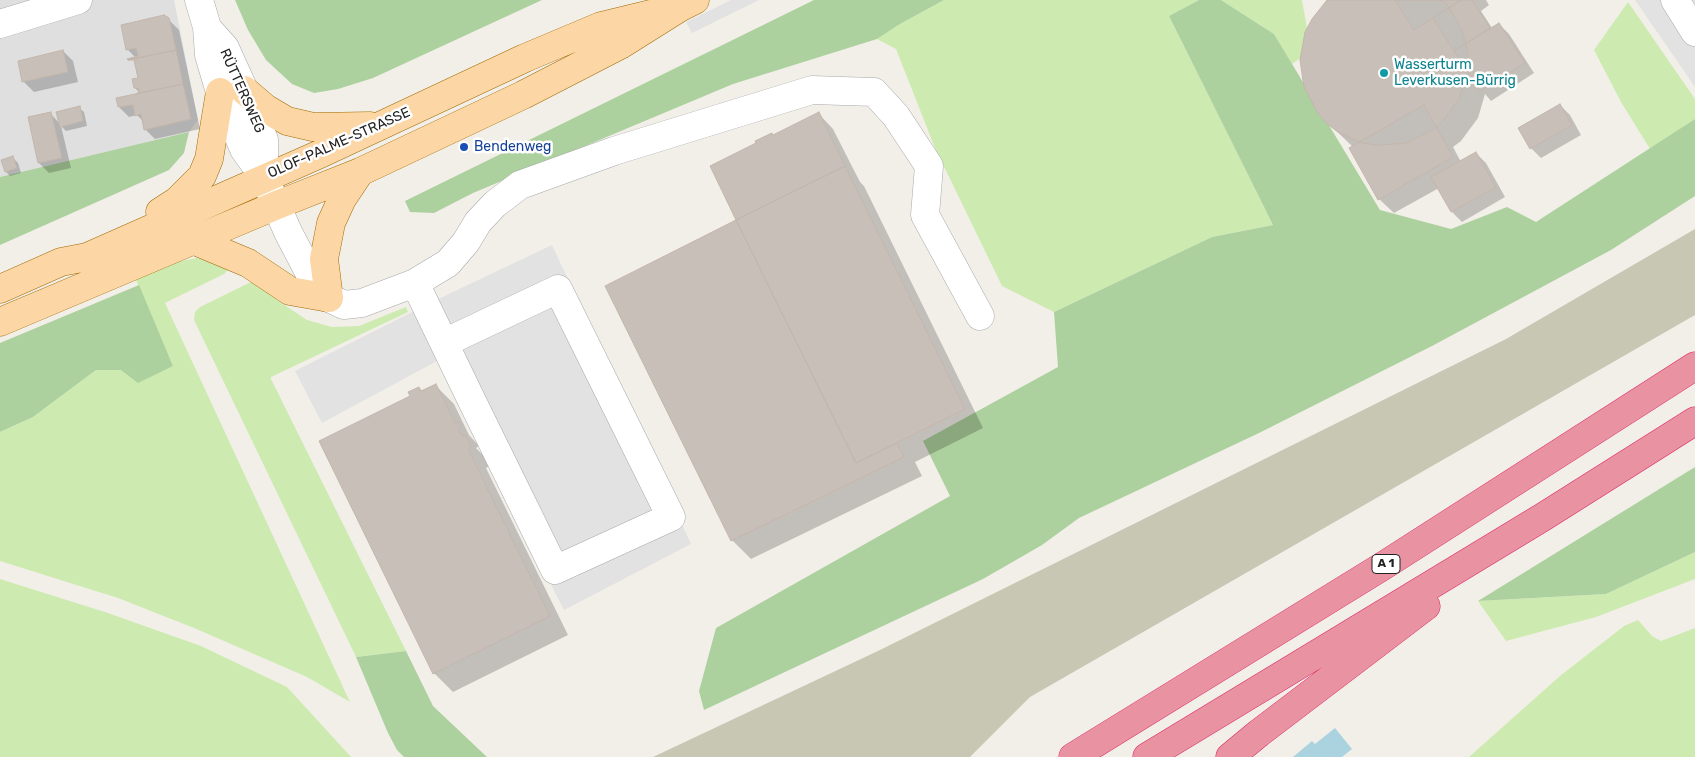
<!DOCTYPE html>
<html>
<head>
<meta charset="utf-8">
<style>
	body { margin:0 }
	canvas { display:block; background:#f2efe9 }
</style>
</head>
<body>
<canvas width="1695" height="757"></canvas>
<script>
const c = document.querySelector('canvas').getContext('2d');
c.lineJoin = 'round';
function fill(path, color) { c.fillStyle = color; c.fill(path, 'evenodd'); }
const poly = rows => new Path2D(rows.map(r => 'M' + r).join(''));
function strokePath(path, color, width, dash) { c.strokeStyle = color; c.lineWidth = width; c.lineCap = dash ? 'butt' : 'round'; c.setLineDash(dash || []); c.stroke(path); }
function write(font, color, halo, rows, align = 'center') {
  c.font = font + ' Rubik,sans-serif'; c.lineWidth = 5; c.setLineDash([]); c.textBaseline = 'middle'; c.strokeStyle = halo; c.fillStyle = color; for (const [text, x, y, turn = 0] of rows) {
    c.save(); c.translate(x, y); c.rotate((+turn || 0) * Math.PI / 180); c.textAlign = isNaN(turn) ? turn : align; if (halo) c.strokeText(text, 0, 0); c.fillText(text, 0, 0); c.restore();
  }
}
const residential = poly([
	[0,0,174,0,198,120,189,132,0,177]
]);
const construction = poly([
	[1695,229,1695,315,1030,697,970,757,653,757,880,650,1506,339]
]);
const grass = poly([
	[944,0,1199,0,1169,16,1273,225,1212,237,1054,312,1002,286,935,148,896,49,877,39,900,24],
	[1221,0,1302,0,1311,51,1292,64,1274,34],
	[1628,2,1695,99,1695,119,1650,149,1621,102,1594,50],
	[197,258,213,260,231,267,224,274,165,303,350,702,307,677,194,628,118,598,0,561,0,432,33,417,96,370,121,370,173,366,136,280,176,262],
	[253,281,277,300,307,320,332,327,359,326,406,307,408,312,271,377,271,379,406,651,356,657,194,320,195,312,200,307],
	[1695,552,1695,579,1596,617,1506,641,1478,601,1606,594],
	[0,579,108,613,201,646,287,687,351,757,0,757],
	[1638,620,1652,636,1661,641,1695,628,1695,757,1469,757,1560,676,1624,626]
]);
const forest = poly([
	[235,0,542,0,373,78,338,89,314,93,292,84,266,60,248,30],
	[814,0,944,0,900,24,877,39,733,84,473,193,434,213,410,212,405,201],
	[1199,0,1221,0,1274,34,1380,210,1451,229,1507,207,1536,222,1695,119,1695,196,1611,250,1432,346,1259,433,1079,518,1042,545,983,579,704,710,699,691,716,628,950,496,923,441,1058,367,1054,312,1212,237,1273,225,1169,16],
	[189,132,184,153,169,170,0,245,0,177],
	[139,285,173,366,138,383,121,370,96,370,33,417,0,432,0,343],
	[1695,467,1695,552,1606,594,1478,601],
	[406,651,433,706,487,757,404,757,397,750,388,733,356,657]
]);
const parking = poly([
	[731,0,759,0,692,33,686,22],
	[1635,0,1695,0,1695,87],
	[552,245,691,544,564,610,437,361,322,423,295,371,434,301]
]);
const water = poly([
	[1335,728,1352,749,1342,757,1293,757,1312,741,1315,744]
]);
const shadow = poly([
	[1329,0,1486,0,1489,5,1481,11,1492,28,1499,24,1509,34,1534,73,1491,101,1485,94,1478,118,1461,141,1453,147,1461,162,1476,153,1486,163,1505,197,1462,222,1452,212,1439,188,1394,213,1379,199,1353,147,1327,122],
	[168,19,179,30,200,129,155,139,145,129,144,122,137,115,129,117,119,107,140,93,135,88,139,78,136,58,128,50,123,26],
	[63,51,73,61,78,82,34,92,24,82,19,62],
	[1560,105,1570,115,1581,135,1541,158,1531,148,1520,128],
	[79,108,84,112,87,126,66,131,61,126,71,168,49,173,39,163,30,118,50,113,60,124],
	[819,114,833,129,860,182,864,186,983,428,915,462,922,476,751,559,732,540,739,220,773,136],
	[13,158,18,163,21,173,10,176,6,172],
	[435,385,454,404,469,435,479,446,476,448,484,456,489,466,486,468,568,635,453,692,434,673,320,442,412,397,419,388,423,392]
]);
const building = poly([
	[1327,0,1441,0,1448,6,1462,30,1466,44,1468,58,1467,72,1459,99,1442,122,1431,131,1406,143,1377,145,1363,143,1350,138,1338,132,1326,123,1317,112,1304,87,1300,60,1305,32,1312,19,1327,0],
	[1395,0,1461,0,1414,30,1395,0],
	[1461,0,1472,0,1490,28,1454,51,1433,18,1461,0],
	[164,15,169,18,176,50,128,60,127,59,138,56,136,48,126,50,121,25,164,15],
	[1499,23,1525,63,1480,91,1454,51,1499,23],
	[63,50,68,72,22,82,18,61,63,50],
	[176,50,183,84,136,94,139,92,138,88,134,88,132,79,138,78,134,60,128,60,176,50],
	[183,84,191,119,144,130,141,114,135,116,133,105,118,107,116,98,183,84],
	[1560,104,1572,125,1530,149,1518,128,1560,104],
	[1424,105,1453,157,1378,200,1349,148,1424,105],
	[80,106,83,121,60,127,56,112,80,106],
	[51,112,62,158,38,163,28,117,51,112],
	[819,112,845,166,736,220,710,166,756,143,755,141,772,133,773,135,819,112],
	[1476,152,1496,187,1451,212,1431,177,1476,152],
	[13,156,17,168,5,172,1,160,13,156],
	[845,166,965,409,856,463,736,220,845,166],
	[736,220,856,463,897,443,904,457,731,541,605,286,736,220],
	[436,384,455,423,458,422,461,427,458,430,462,436,465,435,471,446,468,449,550,616,433,674,319,441,410,396,408,392,419,387,421,391,436,384]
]);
const minor = poly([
	[199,0,207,27,209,55,220,92,244,149,264,177,288,232,311,276,329,298,344,305,362,303,415,283,448,263,466,242,478,222,495,204,520,185,614,151,812,90,874,92,896,116,929,166,925,215,980,316],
	[1675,0,1695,32],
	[0,24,78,0],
	[209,30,225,48,244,90,264,140,264,177],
	[415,283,471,399,555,570,671,517,558,289,444,343]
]);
const major = poly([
	[244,90,265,108,287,121,313,127,370,126],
	[160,212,177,201,202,176,209,159,220,92],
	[193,240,248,263,290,291,329,298,324,259,331,223,342,199,360,172],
	[0,289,61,262,87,257,320,154,525,58,601,26,659,12],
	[0,322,277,205,360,172,523,95,622,44,681,7,695,0]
]);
const highway = poly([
	[1073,757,1383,566,1695,366],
	[1147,757,1543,517,1695,421],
	[1230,757,1259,733,1426,606]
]);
const markers = [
	[1384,73,5,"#0f9aa8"],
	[464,147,5,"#1a4fb4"]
];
const shields = [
	[1386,564,28]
];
const shieldNames = [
	["A 1",1386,564]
];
const cultureNames = [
	["Wasserturm",1394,65],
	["Leverkusen-Bürrig",1394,81]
];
const streetNames = [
	["RÜTTERSWEG",242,91,66],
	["OLOF-PALME-STRASSE",339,143,-24]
];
const transitNames = [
	["Bendenweg",474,147]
];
fill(residential, '#e0dfdf');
fill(construction, '#c7c7b4');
fill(grass, '#cdebb0');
fill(forest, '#add19e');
fill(parking, '#e2e2e2');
fill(water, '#aad3df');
fill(shadow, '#0003');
fill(building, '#c7bfb8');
strokePath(building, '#c4b6ab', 1);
strokePath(minor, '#a9a9a9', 29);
strokePath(major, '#a06b00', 29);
strokePath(highway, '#dc2a67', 29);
strokePath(minor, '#fff', 28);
strokePath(major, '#fcd6a4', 28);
strokePath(highway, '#e892a2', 28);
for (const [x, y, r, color] of markers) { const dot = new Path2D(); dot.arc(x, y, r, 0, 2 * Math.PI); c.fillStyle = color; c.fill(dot); strokePath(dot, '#fff', 2); }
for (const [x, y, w] of shields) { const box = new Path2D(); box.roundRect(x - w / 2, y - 9.5, w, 19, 4); c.fillStyle = '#fff'; c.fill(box); strokePath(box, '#222', 1); }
write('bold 12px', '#222', null, shieldNames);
write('14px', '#0d838f', '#fff', cultureNames, 'left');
write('14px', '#222', '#fff', streetNames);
write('14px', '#164399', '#fff', transitNames, 'left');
</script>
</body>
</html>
